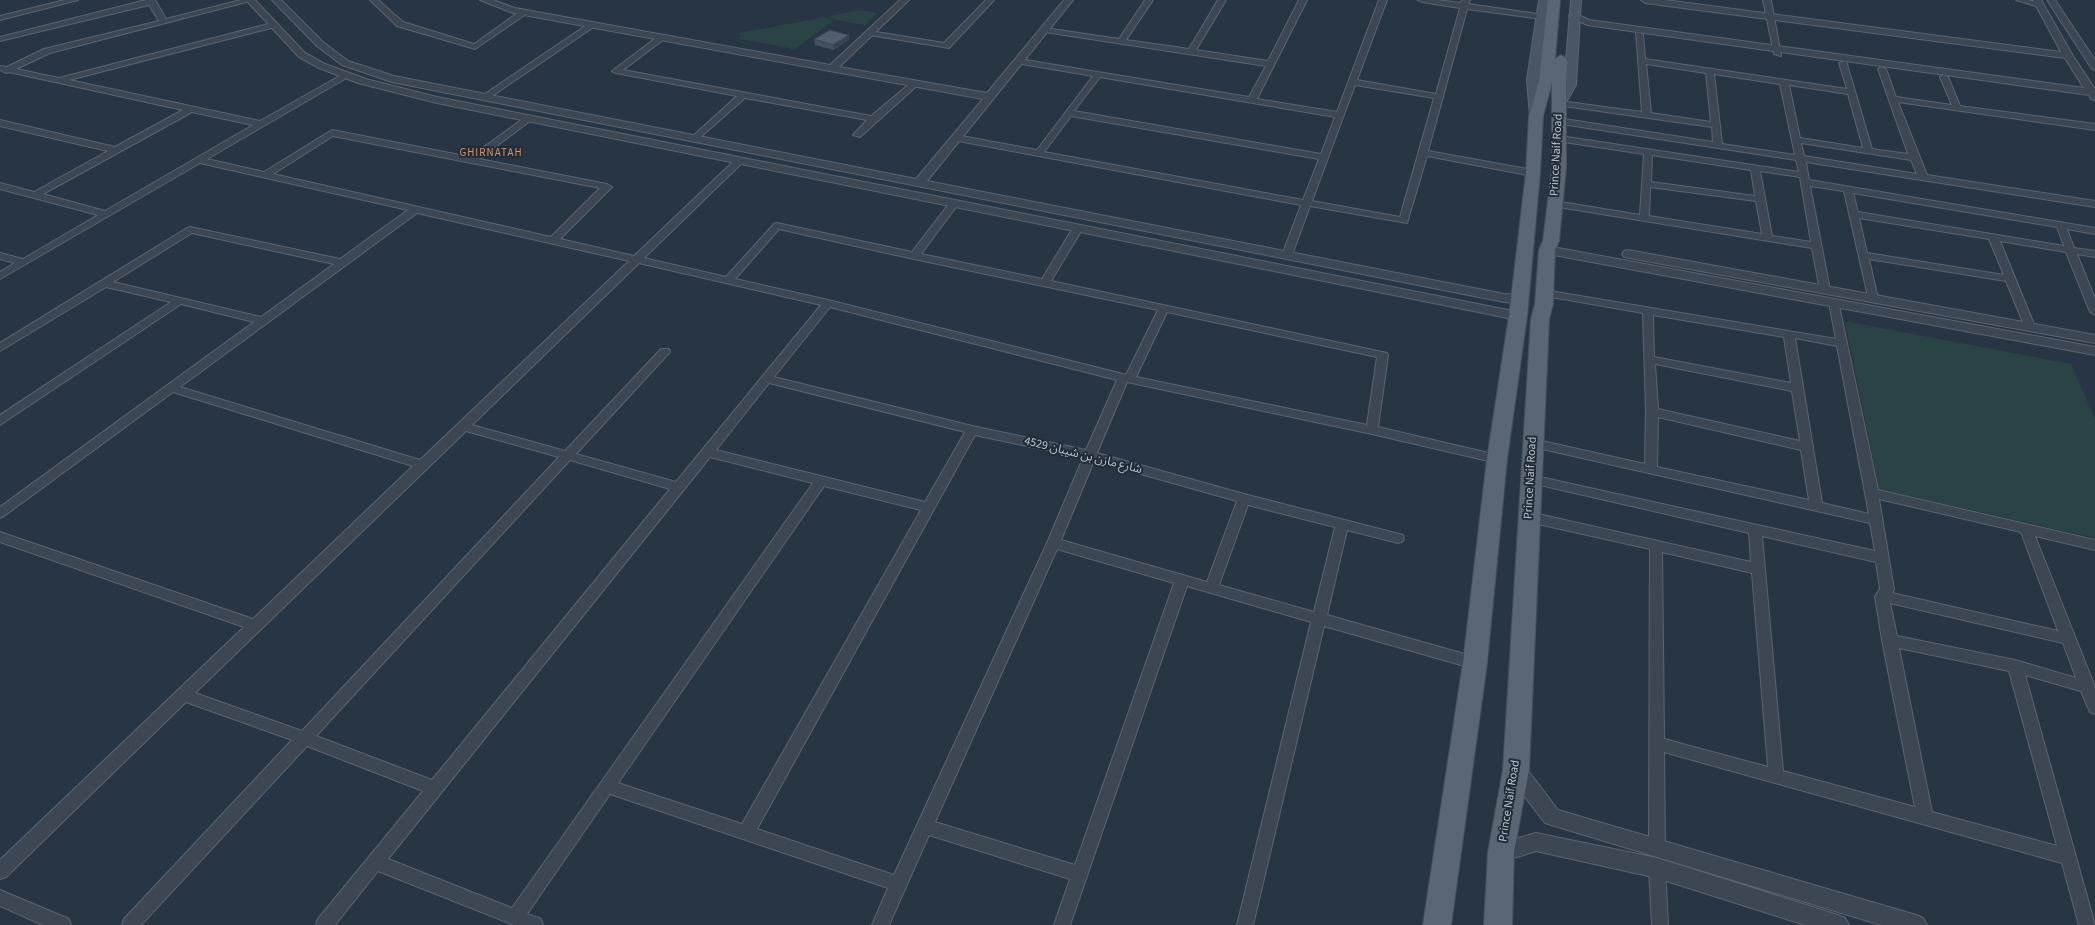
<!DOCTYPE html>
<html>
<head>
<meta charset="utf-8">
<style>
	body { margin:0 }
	canvas { display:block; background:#283544 }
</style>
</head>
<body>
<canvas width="2095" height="925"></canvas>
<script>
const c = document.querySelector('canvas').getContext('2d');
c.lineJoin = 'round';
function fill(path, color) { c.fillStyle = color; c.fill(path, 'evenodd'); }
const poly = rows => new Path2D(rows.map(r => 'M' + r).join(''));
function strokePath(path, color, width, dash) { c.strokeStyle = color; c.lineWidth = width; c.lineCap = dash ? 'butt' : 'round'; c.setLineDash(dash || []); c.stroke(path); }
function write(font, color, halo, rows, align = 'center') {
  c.font = font + ' "Source Sans 3","Noto Sans Arabic",sans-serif'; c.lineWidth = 4; c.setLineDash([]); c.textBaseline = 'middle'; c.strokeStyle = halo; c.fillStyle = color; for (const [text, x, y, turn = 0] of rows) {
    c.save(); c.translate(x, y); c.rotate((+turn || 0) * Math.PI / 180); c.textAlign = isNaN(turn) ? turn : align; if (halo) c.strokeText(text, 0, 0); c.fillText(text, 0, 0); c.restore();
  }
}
const green = poly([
	[861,10,877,13,865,25,836,20,829,16],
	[825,17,833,21,795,49,739,39,740,33],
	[1845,321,2071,364,2095,419,2095,538,1879,489]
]);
const minor = poly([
	[65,0,78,0,0,20,0,16,65,0],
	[146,0,155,0,166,19,241,0,254,0,50,53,16,69,59,78,272,23,275,23,275,27,69,80,260,121,345,73,348,73,348,77,207,159,264,172,332,130,470,157,527,116,530,117,530,121,479,159,607,184,612,187,560,239,634,256,736,159,739,158,742,159,742,163,644,258,726,277,774,224,777,223,912,252,951,201,954,200,959,203,921,254,1042,279,1073,228,1078,225,1083,228,1051,281,1387,353,1388,355,1378,427,1497,455,1501,456,1503,459,1501,462,1497,463,1372,434,1127,382,1097,453,1244,494,1403,535,1404,538,1403,541,1398,543,1347,530,1327,615,1475,657,1480,659,1482,663,1480,667,1475,669,1324,626,1253,925,1237,925,1311,622,1187,586,1070,925,1054,925,1070,879,929,835,889,925,872,925,888,888,610,794,527,914,541,919,543,925,514,925,378,871,335,925,316,925,318,919,423,791,307,746,141,925,122,925,124,919,292,740,186,702,6,877,0,879,0,860,244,627,0,542,0,532,253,619,413,466,173,392,4,516,0,518,0,507,254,322,181,304,0,425,0,415,171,302,106,287,0,351,0,343,187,228,190,227,340,259,408,210,200,163,0,279,0,272,15,263,0,259,0,253,23,259,98,215,0,189,0,183,34,192,108,151,0,126,0,120,115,147,183,110,9,72,6,73,0,70,0,66,7,67,44,49,159,21,149,5,0,41,0,37,146,0],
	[192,112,253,125,105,211,43,194,192,112],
	[333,136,600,188,551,237,273,174,333,136],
	[417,213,629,261,420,460,180,387,417,213],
	[779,229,914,259,1158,310,1126,375,1123,374,828,300,735,279,779,229],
	[192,233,334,264,261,317,113,282,192,233],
	[639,263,821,305,676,482,576,454,669,353,670,351,669,349,661,349,565,451,472,425,639,263],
	[830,307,1117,380,1086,450,972,426,774,377,830,307],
	[1167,312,1377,357,1367,425,1136,377,1167,312],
	[769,383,965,432,925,502,716,450,769,383],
	[466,431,559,457,302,731,195,693,466,431],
	[975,435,1083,458,1047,543,894,875,757,829,975,435],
	[710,457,813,483,512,908,388,859,710,457],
	[570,460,670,489,432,780,316,736,570,460],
	[1094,461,1237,501,1207,582,1061,540,1094,461],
	[824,486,921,510,742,824,618,783,824,486],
	[1248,505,1335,527,1314,612,1219,585,1248,505],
	[1057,549,1174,583,1075,865,935,822,1057,549],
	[370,0,378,0,403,22,474,44,522,10,529,12,475,49,397,26,370,0],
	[986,0,994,0,949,48,870,35,866,33,870,31,944,43,986,0],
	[1145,0,1153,0,1126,40,1189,49,1218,0,1226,0,1196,50,1268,61,1299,0,1307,0,1257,99,1337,112,1379,0,1387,0,1357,80,1436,94,1460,8,1422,2,1418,0,1437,0,1461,3,1462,0,1470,0,1468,4,1545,15,1546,17,1542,19,1467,9,1428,151,1533,170,1537,173,1533,176,1427,156,1407,223,1310,206,1292,255,1287,258,1282,255,1301,205,953,140,952,138,956,135,1037,150,1093,76,1016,63,1016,59,1019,59,1249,97,1266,66,1045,32,1041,30,1045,28,1119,39,1145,0],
	[1100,77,1335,117,1321,154,1074,111,1100,77],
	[1355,85,1434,98,1400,217,1312,201,1355,85],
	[1071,116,1319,159,1303,200,1044,152,1071,116],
	[1763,0,1771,0,1781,56,1774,54,1763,0],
	[2016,0,2028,0,2043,5,2039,7,2016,0],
	[591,22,598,24,489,98,482,96,591,22],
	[1636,32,1643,34,1645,59,1847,89,1839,63,1846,61,1872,149,1908,154,1878,69,1882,67,1886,69,1896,97,1952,105,1940,77,1944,75,1948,77,1960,106,2095,124,2095,130,1898,102,1927,175,2095,201,2095,207,1806,162,1809,180,2095,228,2095,234,2067,229,2074,248,2095,251,2095,257,2077,254,2095,299,2095,315,2090,312,2066,252,2000,241,2035,327,2034,329,2026,329,2025,327,2006,281,1869,259,1878,299,1877,301,1869,301,1844,191,1810,186,1830,290,1825,293,1820,290,1812,248,1552,206,1552,202,1555,201,1640,215,1644,154,1557,141,1557,137,1560,136,1799,172,1796,160,1555,123,1555,119,1558,118,1713,142,1712,127,1557,105,1556,103,1560,101,1642,112,1636,32],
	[1646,64,1706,73,1711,122,1651,113,1646,64],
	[1714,74,1780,84,1795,155,1722,144,1714,74],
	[1789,85,1848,94,1863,148,1800,138,1789,85],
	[1801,143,1911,160,1917,174,1804,156,1801,143],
	[1652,155,1751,170,1755,196,1651,182,1652,155],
	[1760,171,1800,177,1811,242,1772,236,1760,171],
	[1650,187,1756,201,1762,234,1649,216,1650,187],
	[1853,193,2057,227,2064,246,1858,212,1853,193],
	[1859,218,1989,239,2004,275,1867,253,1859,218],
	[660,35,667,37,623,70,871,116,913,81,920,83,860,137,853,135,867,120,745,98,696,141,692,138,693,136,737,96,616,73,612,71,660,35],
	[1544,290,1836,339,1829,303,1834,300,1838,301,1878,490,2095,540,2095,550,2035,536,2095,687,2095,714,2090,712,2081,691,2025,675,2095,925,2079,925,2062,863,1664,752,1665,847,1663,852,1657,855,1651,852,1649,847,1650,549,1529,522,1525,520,1523,517,1525,514,1529,512,1751,562,1749,533,1531,483,1527,482,1525,479,1527,476,1531,475,1875,551,1870,523,1529,446,1527,443,1529,440,1533,439,1645,464,1646,412,1643,313,1540,295,1539,293,1544,290],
	[1653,315,1784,337,1791,383,1654,357,1653,315],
	[1795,338,1837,346,1869,514,1822,503,1795,338],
	[1655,364,1792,391,1800,441,1658,409,1655,364],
	[1658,417,1801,450,1809,500,1657,467,1658,417],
	[1879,499,2021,532,2058,631,1892,593,1894,590,1879,499],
	[1762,536,1876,562,1880,589,1875,596,1882,640,1915,807,1783,771,1762,536],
	[1662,552,1752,573,1768,767,1664,739,1662,552],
	[1890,603,2063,643,2076,678,2015,660,1897,636,1890,603],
	[1899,648,2009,671,2057,846,1932,812,1899,648],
	[1657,860,1663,862,1665,868,1668,925,1652,925,1649,868,1651,862,1657,860],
	[0,890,69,919,71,925,43,925,0,906,0,890]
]);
const tertiary = poly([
	[246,0,255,0,305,53,325,64,366,79,437,97,1518,312,1525,316,1518,320,437,103,358,83,319,68,299,57,246,0],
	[272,0,281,0,323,42,348,61,394,76,916,179,983,99,513,13,480,0,493,0,515,8,830,65,900,0,909,0,839,67,987,93,1064,0,1073,0,927,181,1504,294,1519,295,1525,299,1519,303,1504,302,392,82,342,65,317,46,272,0],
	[1641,0,1665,0,2061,52,2033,0,2041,0,2073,56,2095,89,2095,100,2091,99,2089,95,1587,25,1569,16,1574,13,1589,20,2084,88,2065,58,1645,3,1641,0],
	[2047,0,2055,0,2095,60,2095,70,2092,69,2047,0],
	[1547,246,2095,347,2095,355,1543,253,1541,250,1543,247,1547,246],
	[1628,250,2095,335,2095,343,1624,257,1622,254,1624,251,1628,250],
	[1516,761,1523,764,1558,810,1916,915,1923,918,1927,925,1881,925,1545,823,1509,776,1506,770,1509,764,1516,761],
	[1536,833,1657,858,1838,915,1845,918,1849,925,1805,925,1657,878,1536,851,1501,862,1494,859,1491,852,1494,845,1536,833]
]);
const secondary = poly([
	[1539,0,1549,0,1539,80,1542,116,1536,120,1530,116,1527,80,1539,0],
	[1571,0,1581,0,1576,85,1564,106,1560,107,1554,103,1564,85,1571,0]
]);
const primary = poly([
	[1548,0,1560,0,1555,59,1561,55,1567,59,1566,83,1566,168,1559,241,1555,250,1553,304,1549,319,1529,770,1514,852,1512,925,1484,925,1488,852,1503,770,1531,319,1535,304,1539,250,1543,241,1552,168,1552,82,1543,116,1540,173,1527,316,1507,459,1487,663,1451,925,1423,925,1463,663,1487,459,1509,316,1526,173,1529,116,1539,81,1548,0]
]);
const wall = poly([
	[849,35,849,40,834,50,815,45,814,39]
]);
const shadedWall = poly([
	[849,35,849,40,834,50,833,45]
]);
const building = poly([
	[830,30,849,35,833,45,814,39,830,30]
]);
const farNeighbourhoodnames = [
	["GHIRNATAH",491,154]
];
const streetNames = [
	["Prince Naif Road",1557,155,-87],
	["شارع مازن بن شيبان 4529",1083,456,14],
	["Prince Naif Road",1531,478,-87],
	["Prince Naif Road",1510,801,-81]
];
fill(green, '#2a4345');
strokePath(minor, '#5b6571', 2);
strokePath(tertiary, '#5b6571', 2);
strokePath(secondary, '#5b6571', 2);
strokePath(primary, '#46505d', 2);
fill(minor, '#3c4753');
fill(tertiary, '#3c4753');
fill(secondary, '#4a5666');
fill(primary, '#5a6673');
fill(wall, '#46515f');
fill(shadedWall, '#39424e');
fill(building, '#515e6f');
strokePath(building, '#39424e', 1);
c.letterSpacing = '1px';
write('11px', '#d7946b', '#212c39', farNeighbourhoodnames);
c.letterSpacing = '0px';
write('12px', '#bac2cd', '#212c39', streetNames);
</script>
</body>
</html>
